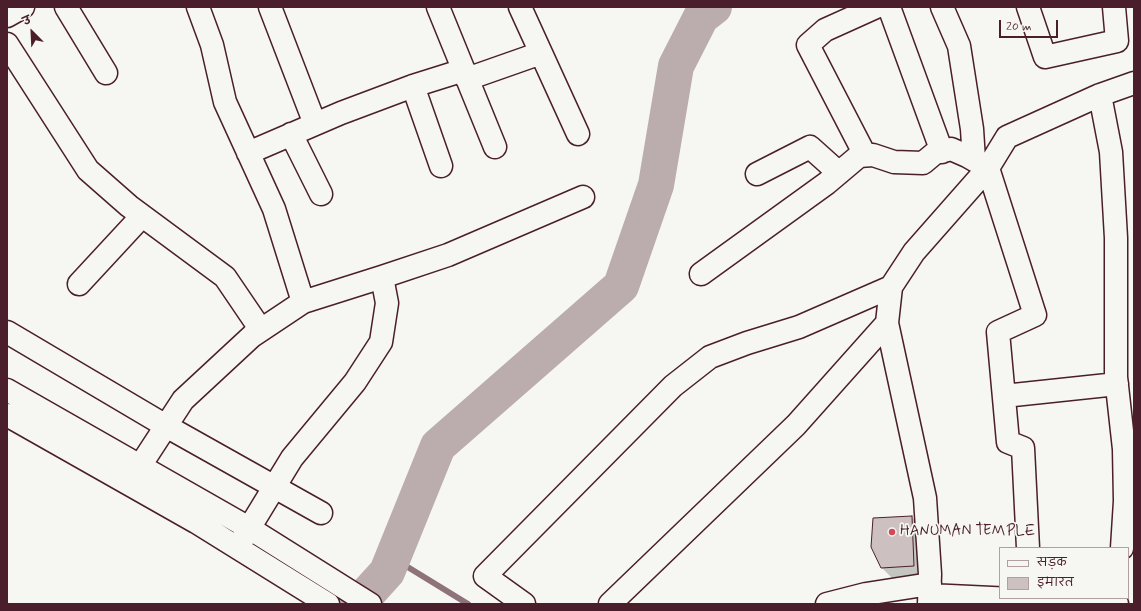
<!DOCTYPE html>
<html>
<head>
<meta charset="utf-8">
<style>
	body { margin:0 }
	#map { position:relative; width:1141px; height:611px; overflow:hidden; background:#f6f6f2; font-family:Mynerve,"Playpen Sans Deva",sans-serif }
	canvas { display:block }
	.frame { position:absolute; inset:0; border:8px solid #4a1f2b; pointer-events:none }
	.legend { position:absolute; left:999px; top:547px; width:130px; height:52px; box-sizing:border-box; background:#f6f6f2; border:1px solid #b1a0a2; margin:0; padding:5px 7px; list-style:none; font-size:12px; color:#4a1f2b }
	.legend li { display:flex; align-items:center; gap:8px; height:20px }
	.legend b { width:20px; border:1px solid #b1a0a2 }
	.north { position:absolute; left:12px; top:12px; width:40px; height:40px; -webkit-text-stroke:3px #f6f6f2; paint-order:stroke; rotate:336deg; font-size:11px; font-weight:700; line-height:16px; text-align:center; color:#4a1f2b }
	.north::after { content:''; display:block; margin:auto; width:14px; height:18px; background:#4a1f2b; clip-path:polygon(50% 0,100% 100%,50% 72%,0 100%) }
	.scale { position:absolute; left:999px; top:20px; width:59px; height:18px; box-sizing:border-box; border:2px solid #4a1f2b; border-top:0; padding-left:5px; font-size:12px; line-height:14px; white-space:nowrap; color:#4a1f2b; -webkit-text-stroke:3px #f6f6f2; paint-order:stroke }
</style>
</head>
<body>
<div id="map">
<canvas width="1141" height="611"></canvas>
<div class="frame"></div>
<ul class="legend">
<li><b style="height:5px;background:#f6f6f2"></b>सड़क</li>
<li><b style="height:11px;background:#ccc1c0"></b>इमारत</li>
</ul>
<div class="north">उ</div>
<div class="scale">20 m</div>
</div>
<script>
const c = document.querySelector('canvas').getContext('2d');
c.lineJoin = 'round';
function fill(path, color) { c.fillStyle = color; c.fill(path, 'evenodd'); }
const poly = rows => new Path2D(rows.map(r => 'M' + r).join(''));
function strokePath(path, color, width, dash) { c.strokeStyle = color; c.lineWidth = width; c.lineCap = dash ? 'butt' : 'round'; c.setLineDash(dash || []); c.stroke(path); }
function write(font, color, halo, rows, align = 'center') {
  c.font = font + ' Mynerve,sans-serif'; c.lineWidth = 3.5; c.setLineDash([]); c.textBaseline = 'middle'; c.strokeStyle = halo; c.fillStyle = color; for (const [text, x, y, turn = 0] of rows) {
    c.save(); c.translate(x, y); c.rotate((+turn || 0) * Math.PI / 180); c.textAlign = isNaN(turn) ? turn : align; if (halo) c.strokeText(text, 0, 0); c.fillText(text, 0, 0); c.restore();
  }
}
const shadow = poly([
	[912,517,925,530,927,578,895,581,882,568]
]);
const stream = poly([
	[393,558,468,604]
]);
const river = poly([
	[358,604,387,572,438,446,621,286,656,185,676,66,701,17,714,7]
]);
const building = poly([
	[912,516,914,566,881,568,871,547,873,518,912,516]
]);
const minor = poly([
	[66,7,106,73],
	[198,7,212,45,225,102,274,209,303,302],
	[270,7,315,124],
	[438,7,495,147],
	[520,7,578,134],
	[889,7,942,152],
	[942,7,959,46,972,129,974,160],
	[1028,7,1045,57,1117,41,1114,7],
	[7,16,23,7],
	[7,44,88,170,129,206,225,277,261,330],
	[467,79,541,53],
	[413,86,441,166],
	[1100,95,1111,152,1116,238,1116,377,1124,449,1125,501,1122,548],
	[291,134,321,194],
	[248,153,341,113,413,86,464,70],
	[865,155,808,45,825,30,876,7],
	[757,174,810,147,839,173],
	[701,274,827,183,859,156,873,155,894,162,923,163,935,153,951,149,967,156,988,168,1035,315,998,332,1008,442,1023,448,1028,548],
	[79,284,142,216],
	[7,332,166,426,321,513],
	[7,390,249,528,370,604],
	[1004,396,1117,384],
	[7,415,196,522,328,604],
	[140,466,183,400,252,336,303,302,382,277,448,255,583,197],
	[242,540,292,458,355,382,381,342,387,303,382,277],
	[929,595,1117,604],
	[524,604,485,576,673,386,710,357,747,343,799,327,891,287],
	[610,604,796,425,887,323],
	[827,604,866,594,930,584],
	[929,604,930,574,925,498,887,323,891,287,914,252,988,168,1007,137,1100,95,1134,83]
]);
const markers = [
	[892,532,4,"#d1495b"]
];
const poiNames = [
	["HANUMAN TEMPLE",900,532]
];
fill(shadow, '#0003');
strokePath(stream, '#8e747a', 6);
strokePath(river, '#bbadae', 36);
fill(building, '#ccc1c0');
strokePath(building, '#4a1f2b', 1);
strokePath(minor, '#4a1f2b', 25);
strokePath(minor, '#f6f6f2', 22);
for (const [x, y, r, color] of markers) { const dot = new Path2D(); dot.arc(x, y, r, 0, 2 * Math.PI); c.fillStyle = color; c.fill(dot); strokePath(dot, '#f6f6f2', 1.5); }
write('15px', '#4a1f2b', '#f6f6f2', poiNames, 'left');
</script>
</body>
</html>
